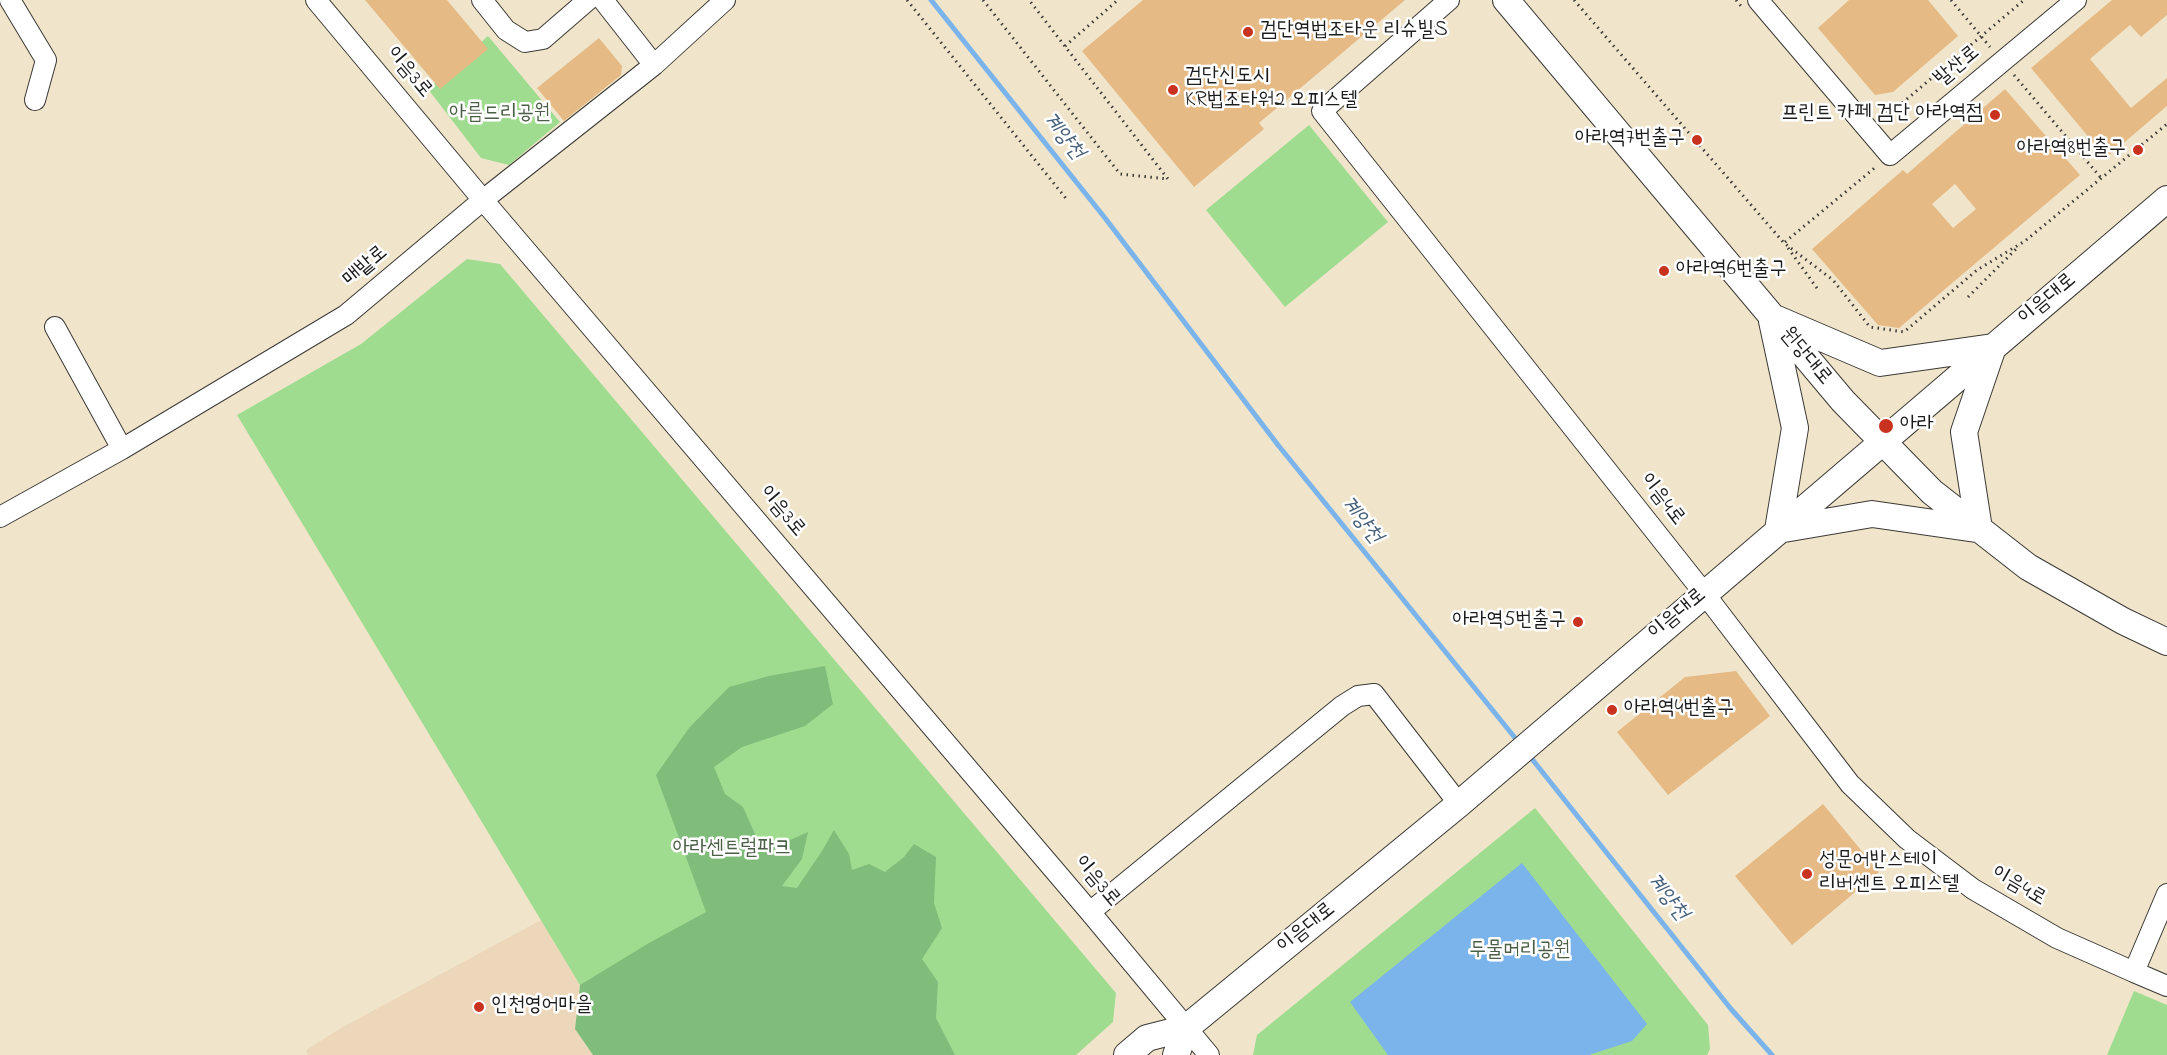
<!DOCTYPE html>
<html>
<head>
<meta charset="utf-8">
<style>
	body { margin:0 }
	canvas { display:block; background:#f0e5ca }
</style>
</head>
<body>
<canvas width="2167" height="1055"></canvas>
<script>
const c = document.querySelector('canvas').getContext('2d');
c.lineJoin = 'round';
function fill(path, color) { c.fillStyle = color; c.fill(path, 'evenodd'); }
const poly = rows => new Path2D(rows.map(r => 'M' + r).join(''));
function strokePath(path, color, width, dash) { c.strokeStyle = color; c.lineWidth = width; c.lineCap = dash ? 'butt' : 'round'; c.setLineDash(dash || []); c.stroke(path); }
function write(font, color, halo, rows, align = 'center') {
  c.font = font + ' "Indie Flower","Poor Story",sans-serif'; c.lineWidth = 5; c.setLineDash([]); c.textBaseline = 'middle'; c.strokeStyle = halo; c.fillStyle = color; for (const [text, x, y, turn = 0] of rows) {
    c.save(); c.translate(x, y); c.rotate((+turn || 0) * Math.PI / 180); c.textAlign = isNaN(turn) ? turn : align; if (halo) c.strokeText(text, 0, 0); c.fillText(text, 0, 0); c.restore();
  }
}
const built = poly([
	[541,920,580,985,575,1029,593,1055,308,1055,306,1050,341,1028]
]);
const green = poly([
	[488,36,560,122,509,165,481,158,428,89],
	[1309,125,1388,222,1285,307,1206,210],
	[467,259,500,264,1116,993,1113,1022,1076,1055,622,1055,237,415,361,344],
	[1535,808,1708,1025,1710,1049,1707,1055,1253,1055,1257,1035],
	[2134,991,2167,1005,2167,1055,2107,1055]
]);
const forest = poly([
	[825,666,833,704,805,726,742,747,714,767,725,794,743,807,763,852,808,832,802,859,782,886,797,888,822,851,834,830,849,854,852,870,869,864,885,872,904,857,914,844,936,857,934,903,942,928,922,959,938,982,936,1018,955,1055,593,1055,575,1029,580,985,649,943,706,912,656,775,689,728,729,687,769,676]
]);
const water = poly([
	[1522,863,1647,1024,1632,1041,1589,1055,1388,1055,1350,1002]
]);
const stream = poly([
	[931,0,1105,218,1278,445,1520,744],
	[1528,754,1731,1009,1772,1055]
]);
const building = poly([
	[365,0,447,0,488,49,440,89],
	[1143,0,1405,0,1259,123,1264,129,1194,187,1082,51],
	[1849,0,1928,0,1958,36,1893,92,1875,95,1818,28],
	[2112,0,2167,0,2167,15,2141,37,2130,25,2090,59,2131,108,2167,78,2167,106,2106,158,2031,68],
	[599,38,622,66,621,75,564,121,537,88],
	[2005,89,2080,175,1899,328,1878,325,1812,249,1903,170,1907,174],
	[1955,184,1976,209,1953,228,1932,204],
	[1736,671,1770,716,1668,795,1617,732,1685,677],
	[1823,804,1879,872,1792,945,1735,876]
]);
const path = poly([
	[907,0,1068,201],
	[983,0,1120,174,1168,179,1029,0],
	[1574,0,1784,243,1833,280,1870,327,1904,332,1977,270,2025,241,2167,124],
	[1736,0,1741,6],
	[1951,0,1990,47],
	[1065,46,1118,0],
	[2014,75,2102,179],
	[1870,103,1887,111,1901,104,2024,0],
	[1785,242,1877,166],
	[1788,248,1819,291],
	[1968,297,2019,246]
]);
const minor = poly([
	[10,0,46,60,35,100],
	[316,0,483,200,1090,912,1209,1055],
	[482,0,506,30,525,42,543,39,588,0],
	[603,0,654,65],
	[1449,0,1322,111,1704,593,1850,784,1907,839,1973,889,2057,938,2134,972],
	[1758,0,1890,155,2076,0],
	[55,327,122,449],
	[0,517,122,449,346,315,483,200,654,65,725,0],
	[2167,894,2134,972,2167,986],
	[1090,912,1342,706,1358,696,1374,694,1459,804]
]);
const major = poly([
	[1506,0,1843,401,1932,492,2028,567,2123,621,2167,642],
	[1777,319,1880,363,1993,347,1964,432,1979,529],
	[1772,321,1795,428,1778,530],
	[1778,530,1872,514,1976,529],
	[1127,1055,1147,1038,1186,1028,1459,804,2167,199],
	[1176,1055,1186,1028]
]);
const markers = [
	[1248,32,6,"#c8321e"],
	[1173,90,6,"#c8321e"],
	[1995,115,6,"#c8321e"],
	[1697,140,6,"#c8321e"],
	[2138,150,6,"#c8321e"],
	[1664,271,6,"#c8321e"],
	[1886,426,8,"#c8321e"],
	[1578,622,6,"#c8321e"],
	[1612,710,6,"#c8321e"],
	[1807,874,6,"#c8321e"],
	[479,1007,6,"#c8321e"]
];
const poiNames = [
	["검단역법조타운 리슈빌S",1260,32],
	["검단신도시",1185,78],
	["KR법조타워2 오피스텔",1185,102],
	["프린트 카페 검단 아라역점",1983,115,"right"],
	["아라역7번출구",1685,140,"right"],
	["아라역8번출구",2126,150,"right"],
	["아라역6번출구",1676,271],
	["아라",1900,426],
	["아라역5번출구",1566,622,"right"],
	["아라역4번출구",1624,710],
	["성문어반스테이",1819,862],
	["리버센트 오피스텔",1819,886],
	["인천영어마을",491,1007]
];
const streetNames = [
	["발산로",1958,67,-40],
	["이음3로",408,73,50],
	["매밭로",366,267,-40],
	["이음대로",2048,300,-40],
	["원당대로",1805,357,50],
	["이음4로",1661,500,52],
	["이음3로",781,512,50],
	["이음대로",1678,615,-40],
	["이음3로",1096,882,50],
	["이음4로",2018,887,30],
	["이음대로",1307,929,-39]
];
const parkNames = [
	["아름드리공원",500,115],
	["아라센트럴파크",732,850],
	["두물머리공원",1520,952]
];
const waterNames = [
	["계양천",1062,137,51],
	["계양천",1360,521,51],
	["계양천",1666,898,51]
];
fill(built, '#ecd7ba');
fill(green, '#a0dc90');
fill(forest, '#80bc7a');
fill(water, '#7ab4eb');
strokePath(stream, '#7ab4eb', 5);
fill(building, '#e5ba85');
strokePath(minor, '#3c3a36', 22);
strokePath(major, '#3c3a36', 28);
strokePath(path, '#3c3a36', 3, [1.5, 4.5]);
strokePath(minor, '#fff', 20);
strokePath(major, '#fff', 26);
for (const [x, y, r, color] of markers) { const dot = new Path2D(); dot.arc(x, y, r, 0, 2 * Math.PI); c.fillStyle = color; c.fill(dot); strokePath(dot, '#fff', 2); }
write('21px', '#1c1c1c', '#fff', poiNames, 'left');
write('21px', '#1c1c1c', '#fff', streetNames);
write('21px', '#4a5f45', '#fff', parkNames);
write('italic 22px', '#466079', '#fff', waterNames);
</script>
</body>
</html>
